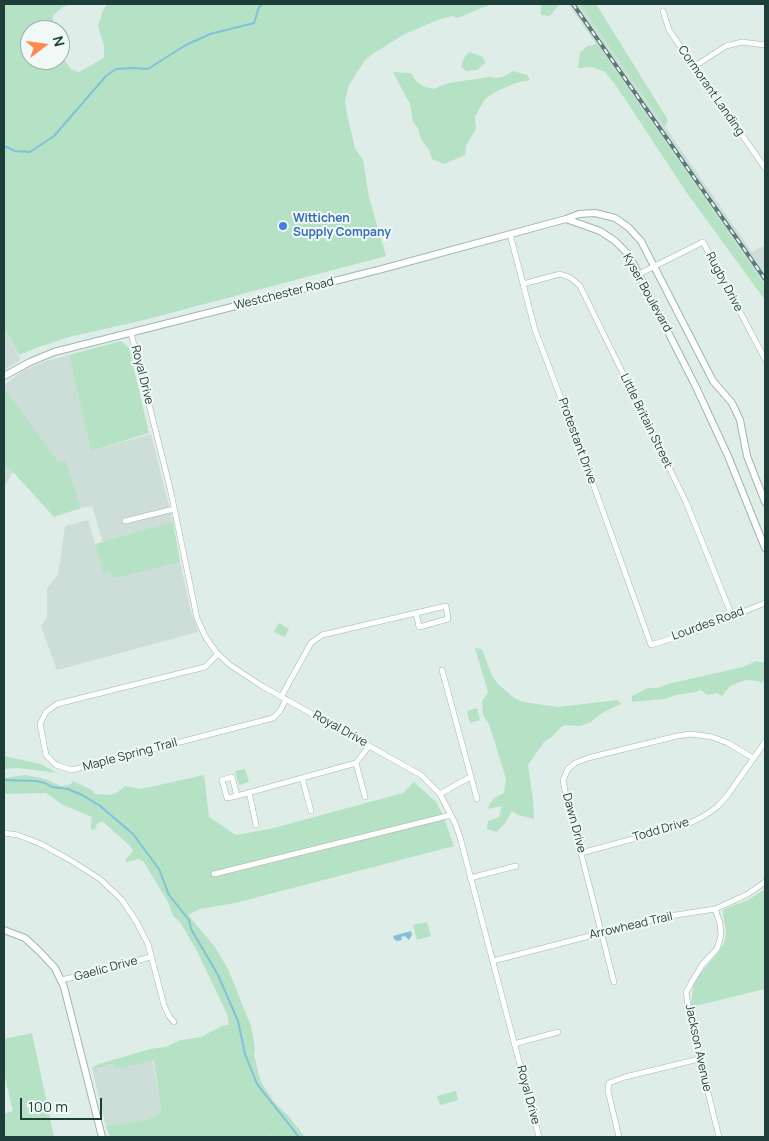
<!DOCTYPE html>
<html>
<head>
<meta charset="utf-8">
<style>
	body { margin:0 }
	#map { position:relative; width:769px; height:1141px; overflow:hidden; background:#dfede8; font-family:Manrope,sans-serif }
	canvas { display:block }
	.frame { position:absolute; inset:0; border:5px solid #1e3f39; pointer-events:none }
	.north { position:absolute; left:20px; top:20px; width:50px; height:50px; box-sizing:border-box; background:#f0f9f5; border:1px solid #9cafaa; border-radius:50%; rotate:75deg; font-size:14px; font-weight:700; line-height:20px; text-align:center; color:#1e3f39 }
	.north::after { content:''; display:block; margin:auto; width:18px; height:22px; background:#ff8a4b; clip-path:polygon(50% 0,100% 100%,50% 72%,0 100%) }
	.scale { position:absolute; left:20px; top:1098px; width:82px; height:22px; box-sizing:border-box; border:2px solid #1e3f39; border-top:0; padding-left:6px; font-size:15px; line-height:18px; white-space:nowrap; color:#1e3f39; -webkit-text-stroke:4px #f0f9f5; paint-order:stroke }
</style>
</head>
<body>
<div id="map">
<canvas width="769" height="1141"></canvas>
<div class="frame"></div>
<div class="north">N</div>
<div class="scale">100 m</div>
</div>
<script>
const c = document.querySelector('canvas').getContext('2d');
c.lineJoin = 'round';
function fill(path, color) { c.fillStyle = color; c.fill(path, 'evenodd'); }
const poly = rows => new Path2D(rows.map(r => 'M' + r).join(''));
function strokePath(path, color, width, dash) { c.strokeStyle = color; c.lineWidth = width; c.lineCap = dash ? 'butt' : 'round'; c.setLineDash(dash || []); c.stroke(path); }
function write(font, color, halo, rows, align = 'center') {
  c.font = font + ' Manrope,sans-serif'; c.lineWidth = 4; c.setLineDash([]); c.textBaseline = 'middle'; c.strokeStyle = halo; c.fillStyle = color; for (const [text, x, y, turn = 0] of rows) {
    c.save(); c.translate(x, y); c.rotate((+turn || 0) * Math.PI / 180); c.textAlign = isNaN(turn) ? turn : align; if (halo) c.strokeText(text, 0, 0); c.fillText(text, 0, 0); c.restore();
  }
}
const built = poly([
	[568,4,580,4,752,252,765,245,765,285],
	[4,327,21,360,4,370],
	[69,355,91,451,151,434,173,522,103,543,92,506,81,508,66,460,58,463,4,387,4,385,23,371,46,361],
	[4,465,13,472,4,487],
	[88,520,104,573,110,571,113,579,180,562,190,608,198,632,57,670,41,626,47,618,47,589,58,574,65,526],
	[153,1060,161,1108,158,1115,149,1119,106,1126,92,1068,96,1069,113,1064,123,1068]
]);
const green = poly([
	[4,4,70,4,61,8,53,16,52,30,30,30,30,60,60,60,60,55,71,69,79,72,104,58,104,46,98,26,103,10,107,4,492,4,457,18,452,16,435,21,403,35,374,53,365,60,349,85,345,101,347,114,355,148,363,160,369,197,386,256,144,320,69,337,39,347,19,355,4,327],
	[541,4,564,4,558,6,550,16,541,15],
	[580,4,596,4,668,120,665,127],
	[597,44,765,285,765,300,687,193,617,87,605,72,592,67,578,68,580,53,587,46],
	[469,52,483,57,485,63,477,70,466,71,461,67,464,58],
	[513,71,527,75,530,80,516,83,497,91,485,99,478,111,475,117,476,129,466,146,465,155,444,164,432,159,429,150,421,139,418,128,413,122,410,104,393,72,411,73,416,81,423,86,433,89,449,83,489,77,497,78,505,76],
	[121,341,129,348,149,433,91,451,69,355],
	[4,387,58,462,66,460,81,508,54,517,13,472,4,465],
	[173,522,180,562,113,579,110,571,104,574,95,544],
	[279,623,289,629,285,637,274,632],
	[475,648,482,649,492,676,498,684,514,698,523,702,558,707,617,700,621,704,602,713,591,722,580,726,566,725,561,727,552,737,544,742,528,765,533,800,534,819,518,815,512,811,506,822,497,832,487,829,488,821,499,817,502,806,487,809,494,798,504,793,506,779,495,743,489,724,483,715,482,702,488,692],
	[756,661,765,663,765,680,761,683,758,681,746,680,730,686,722,696,717,693,707,695,701,690,696,692,676,695,665,699,632,702,632,696,648,688,657,688,672,683,743,667],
	[477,708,480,720,470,723,467,711],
	[4,756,41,764,57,773,18,768,4,769],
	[245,769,249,782,239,785,235,771],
	[26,775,45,779,61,786,70,785,73,781,92,790,95,794,110,795,118,792,125,786,141,789,204,775,209,817,236,835,270,829,403,793,414,782,436,802,442,813,454,846,235,903,200,909,188,915,215,947,228,969,251,1026,255,1048,254,1055,261,1082,274,1102,291,1119,305,1137,273,1137,270,1135,267,1137,110,1137,106,1126,149,1119,158,1115,161,1108,154,1060,123,1068,116,1068,112,1064,96,1069,92,1068,96,1065,150,1049,166,1047,181,1040,201,1037,220,1027,229,1024,227,1014,197,951,180,922,173,916,168,902,143,861,139,859,127,862,125,860,133,851,131,847,102,821,97,824,95,829,91,830,91,825,92,817,63,805,46,793,4,794,4,778],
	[765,889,765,989,691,1007,693,985,699,975,721,949,725,940,726,932,723,914,724,909,748,900],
	[427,922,431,936,417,940,413,925],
	[32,1033,54,1137,4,1137,4,1114,13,1111,4,1074,4,1039],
	[456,1091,458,1100,440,1105,437,1096]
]);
const water = poly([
	[411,931,412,935,409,940,405,936,401,937,402,940,397,941,394,939,393,936]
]);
const stream = poly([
	[286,4,288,4],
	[4,146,15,151,30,152,54,136,106,76,116,69,133,68,148,69,184,46,210,34,254,23,259,7,263,4],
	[4,780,36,781,45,783,52,787,68,789,82,795,99,805,133,834,159,869,169,895,189,920,191,929,218,975,238,1021,245,1054,257,1084,299,1137]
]);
const minor = poly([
	[663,11,669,30,765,168],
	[695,66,726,46,742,42,765,45],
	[510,234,535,330,586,464,651,645,695,631,765,603],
	[639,274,703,242,765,359],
	[523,284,560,274,571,278,580,286,686,502,732,616],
	[131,333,170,488,197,618,205,636,216,652,230,665,262,686,421,775,440,794,455,823,460,837,539,1137],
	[125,521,174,509],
	[218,654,205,667,57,704,46,712,40,724,46,755,56,765,72,770,273,718,280,711,286,699],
	[442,670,477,799],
	[281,697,311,643,322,635,416,613,446,606,448,619,419,627,416,613],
	[232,777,237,796,227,798,222,780,232,777],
	[302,778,311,811],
	[249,792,256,825],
	[440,794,470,777],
	[237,796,356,763],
	[365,797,356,763,369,746],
	[4,833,18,835,41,844,70,860,100,879,122,900,136,921,148,944,164,1005,169,1016,174,1022],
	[581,853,688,824,704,816,717,807,727,796,765,742],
	[214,874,451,815],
	[470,878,516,866],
	[715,909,720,923,721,936,717,949,702,965,686,992,690,1019,719,1137],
	[493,961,663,917,715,909,746,895,765,882],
	[61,980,109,969,150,957],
	[614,982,565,791,563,780,568,769,575,763,588,758,677,736,691,734,712,737,728,743,753,758],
	[514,1044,558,1032],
	[619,1137,608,1091,609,1083,625,1077,699,1059]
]);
const tertiary = poly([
	[566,219,600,231,615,241,629,255,696,387,728,456,765,548],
	[4,376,30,362,54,352,382,269,566,219,579,214,595,213,615,218,628,227,641,241,713,381,732,403,740,420,747,456,765,502],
	[4,930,25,938,40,952,55,968,64,987,102,1137]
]);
const rail = poly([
	[573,4,765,279]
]);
const markers = [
	[283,226,5,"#3f7fe0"]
];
const streetNames = [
	["Cormorant Landing",711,91,55],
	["Rugby Drive",724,282,62],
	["Kyser Boulevard",647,293,61],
	["Westchester Road",284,294,-14],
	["Royal Drive",142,375,76],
	["Little Britain Street",646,421,64],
	["Protestant Drive",577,441,70],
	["Lourdes Road",708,624,-20],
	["Royal Drive",340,729,29],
	["Maple Spring Trail",130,755,-15],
	["Dawn Drive",574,823,75],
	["Todd Drive",661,830,-16],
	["Arrowhead Trail",631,926,-13],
	["Gaelic Drive",106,969,-15],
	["Jackson Avenue",698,1048,78],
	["Royal Drive",528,1095,75]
];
const shopNames = [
	["Wittichen",293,219],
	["Supply Company",293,233]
];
fill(built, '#cdddd7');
fill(green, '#b5e1c5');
fill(water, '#80c2d9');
strokePath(stream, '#80c2d9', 2);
strokePath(minor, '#a1b5b0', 6);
strokePath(tertiary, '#a1b5b0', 8);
strokePath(minor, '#fff', 5);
strokePath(tertiary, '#fff', 6);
strokePath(rail, '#587b75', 4);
strokePath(rail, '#f0f9f5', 2, [5.5]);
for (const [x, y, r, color] of markers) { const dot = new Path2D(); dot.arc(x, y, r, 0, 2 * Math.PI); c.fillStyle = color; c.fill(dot); strokePath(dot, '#f0f9f5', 2); }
write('12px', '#1e3f39', '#f0f9f5', streetNames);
write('bold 12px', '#366cbe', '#f0f9f5', shopNames, 'left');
</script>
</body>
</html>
